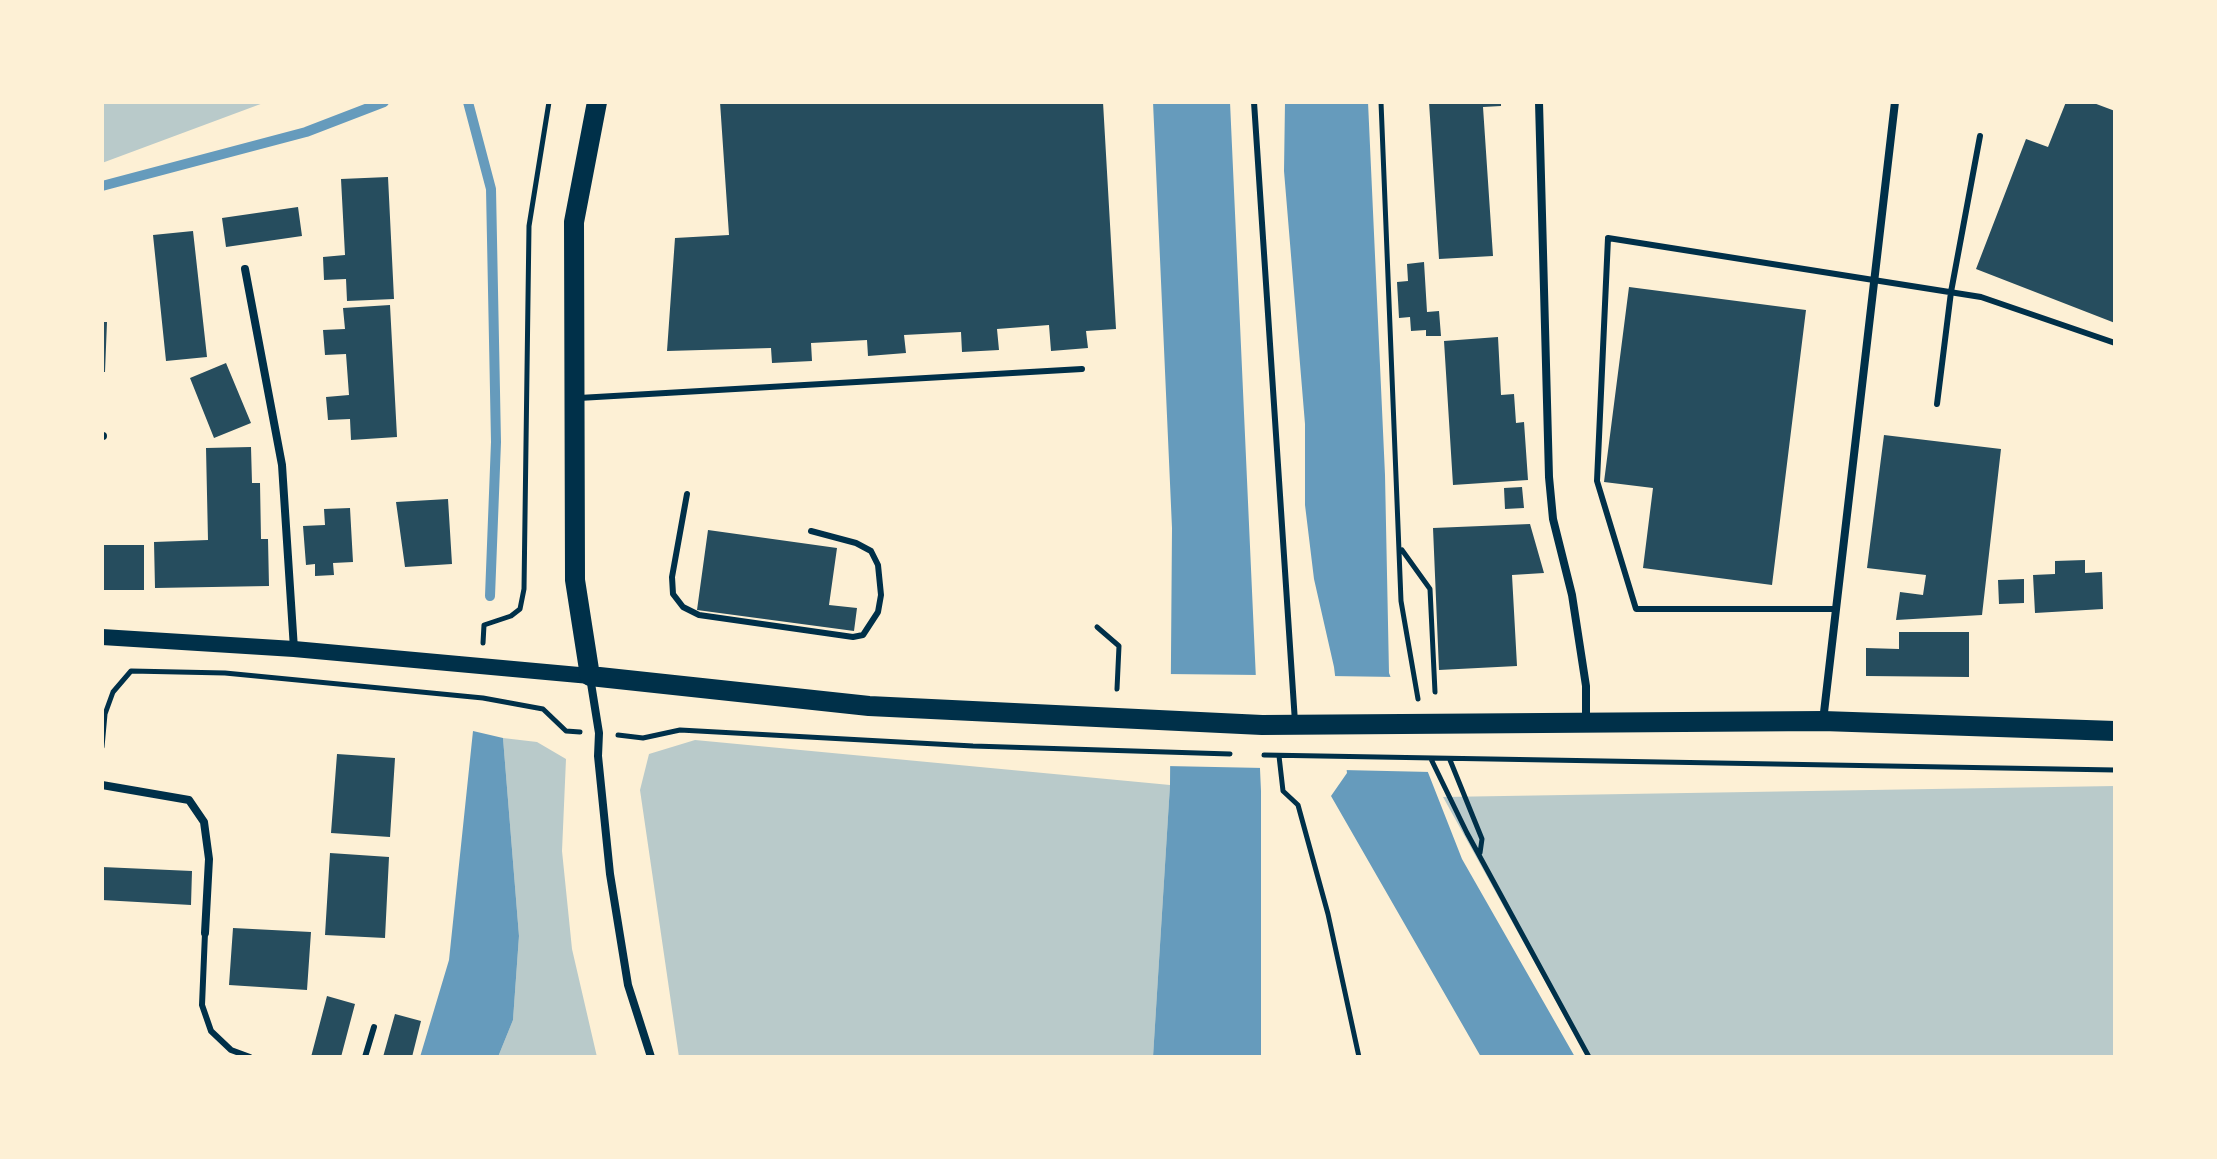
<!DOCTYPE html>
<html>
<head>
<meta charset="utf-8">
<style>
	body { margin:0 }
	#map { position:relative; width:2217px; height:1159px; overflow:hidden; background:#fdf0d5; font-family:"Archivo Narrow",sans-serif }
	canvas { display:block }
	.frame { position:absolute; inset:0; border:104px solid #fdf0d5; pointer-events:none }
</style>
</head>
<body>
<div id="map">
<canvas width="2217" height="1159"></canvas>
<div class="frame"></div>
</div>
<script>
const c = document.querySelector('canvas').getContext('2d');
c.lineJoin = 'round';
function fill(path, color) { c.fillStyle = color; c.fill(path, 'evenodd'); }
const poly = rows => new Path2D(rows.map(r => 'M' + r).join(''));
function strokePath(path, color, width, dash) { c.strokeStyle = color; c.lineWidth = width; c.lineCap = dash ? 'butt' : 'round'; c.setLineDash(dash || []); c.stroke(path); }
const green = poly([
	[102,102,266,102,102,163],
	[503,738,537,742,566,759,562,851,572,949,597,1057,498,1057,513,1020,519,936],
	[695,740,1170,785,1153,1057,679,1057,640,790,649,754],
	[2115,786,2115,1057,1587,1057,1443,797]
]);
const water = poly([
	[1153,102,1230,102,1261,791,1261,1057,1153,1057,1170,785,1172,528],
	[1285,102,1368,102,1385,475,1389,673,1462,859,1575,1057,1481,1057,1331,796,1347,773,1334,667,1314,579,1305,505,1305,424,1284,171],
	[473,731,503,738,519,936,513,1020,498,1057,420,1057,449,960]
]);
const pier = poly([
	[1167,674,1259,675,1264,768,1166,766],
	[1331,676,1395,677,1431,772,1343,770]
]);
const stream = poly([
	[468,102,491,189,496,442,490,596],
	[102,186,306,132,384,102]
]);
const building = poly([
	[720,102,1103,102,1116,329,1086,331,1088,348,1051,351,1049,325,997,329,999,350,962,352,961,332,904,335,906,353,868,356,867,340,811,343,812,361,772,363,771,348,667,351,675,238,729,235],
	[1429,102,1501,102,1501,106,1483,107,1493,256,1439,259],
	[2066,102,2091,102,2115,111,2115,323,1976,269,2026,139,2048,147],
	[388,177,394,299,347,301,346,279,324,280,323,257,345,255,341,179],
	[298,207,302,236,226,247,222,218],
	[193,231,207,357,166,361,153,235],
	[1424,262,1427,312,1439,311,1441,336,1426,336,1426,330,1411,331,1410,317,1399,318,1397,282,1408,281,1407,264],
	[1629,287,1806,310,1772,585,1643,568,1653,488,1604,482],
	[390,305,397,437,351,440,350,419,328,420,326,397,349,395,346,354,325,355,323,330,345,329,343,308],
	[102,322,107,322,105,372,102,372],
	[1498,337,1501,395,1514,394,1516,423,1524,422,1528,480,1453,485,1444,341],
	[226,363,251,423,214,438,190,378],
	[1884,435,2001,449,1982,615,1896,620,1900,592,1923,595,1926,575,1867,568],
	[251,447,252,483,260,483,261,539,268,539,269,586,155,588,154,542,208,540,206,448],
	[1522,487,1524,508,1505,509,1504,488],
	[448,499,452,564,405,567,396,502],
	[350,508,353,562,333,563,334,575,315,576,315,564,306,565,303,526,325,525,324,509],
	[1530,524,1544,573,1512,575,1517,666,1439,670,1433,528],
	[708,530,837,548,829,605,857,608,854,631,697,610],
	[102,545,144,545,144,590,102,590],
	[2085,560,2085,573,2102,572,2103,609,2035,613,2033,575,2055,574,2055,561],
	[2024,579,2024,603,1999,604,1998,580],
	[1899,632,1969,632,1969,677,1866,676,1866,648,1899,649],
	[337,754,395,758,390,837,331,833],
	[330,853,389,857,385,938,325,935],
	[102,867,192,871,191,905,102,900],
	[233,928,311,932,307,990,229,985],
	[327,996,355,1004,341,1057,311,1057],
	[395,1014,421,1021,412,1057,383,1057]
]);
const path = poly([
	[1381,102,1401,601,1418,699],
	[1402,550,1430,589,1435,692],
	[1097,627,1119,646,1117,689],
	[483,643,484,625,511,616,520,609,524,589,529,226,549,102],
	[618,735,643,738,680,730,973,746,1230,754],
	[102,747,105,714,113,692,131,671,225,673,483,698,543,709,566,731,580,732],
	[1264,755,2115,770],
	[1279,756,1283,791,1298,805,1328,914,1359,1057],
	[1431,759,1467,833,1589,1057],
	[1450,760,1482,839,1480,853]
]);
const service = poly([
	[1254,102,1295,722],
	[579,398,1082,369],
	[1937,404,1951,292,1980,136],
	[687,494,672,577,673,594,683,607,699,615,853,637,863,635,878,612,881,595,878,565,871,551,856,543,811,531],
	[1835,609,1636,609,1597,481,1608,238,1981,297,2115,343],
	[205,933,202,1005,211,1031,231,1050,250,1057],
	[365,1057,374,1027]
]);
const minor = poly([
	[1539,102,1549,477,1553,519,1572,595,1586,686,1586,720],
	[245,269,282,465,294,649],
	[102,436,103,436],
	[590,677,599,733,598,756,610,874,628,985,651,1057],
	[1823,721,1895,102],
	[102,785,189,800,204,822,209,859,205,933]
]);
const secondary = poly([
	[102,637,294,649,590,676]
]);
const primary = poly([
	[597,102,574,222,575,580,590,676,869,706,1262,725,1823,721,2115,731]
]);
fill(green, '#b9caca');
fill(water, '#669bbc');
fill(pier, '#fdf0d5');
strokePath(stream, '#669bbc', 10);
fill(building, '#264d5e');
strokePath(path, '#003049', 5);
strokePath(service, '#003049', 6);
strokePath(minor, '#003049', 8);
strokePath(secondary, '#003049', 16);
strokePath(primary, '#003049', 20);
</script>
</body>
</html>
